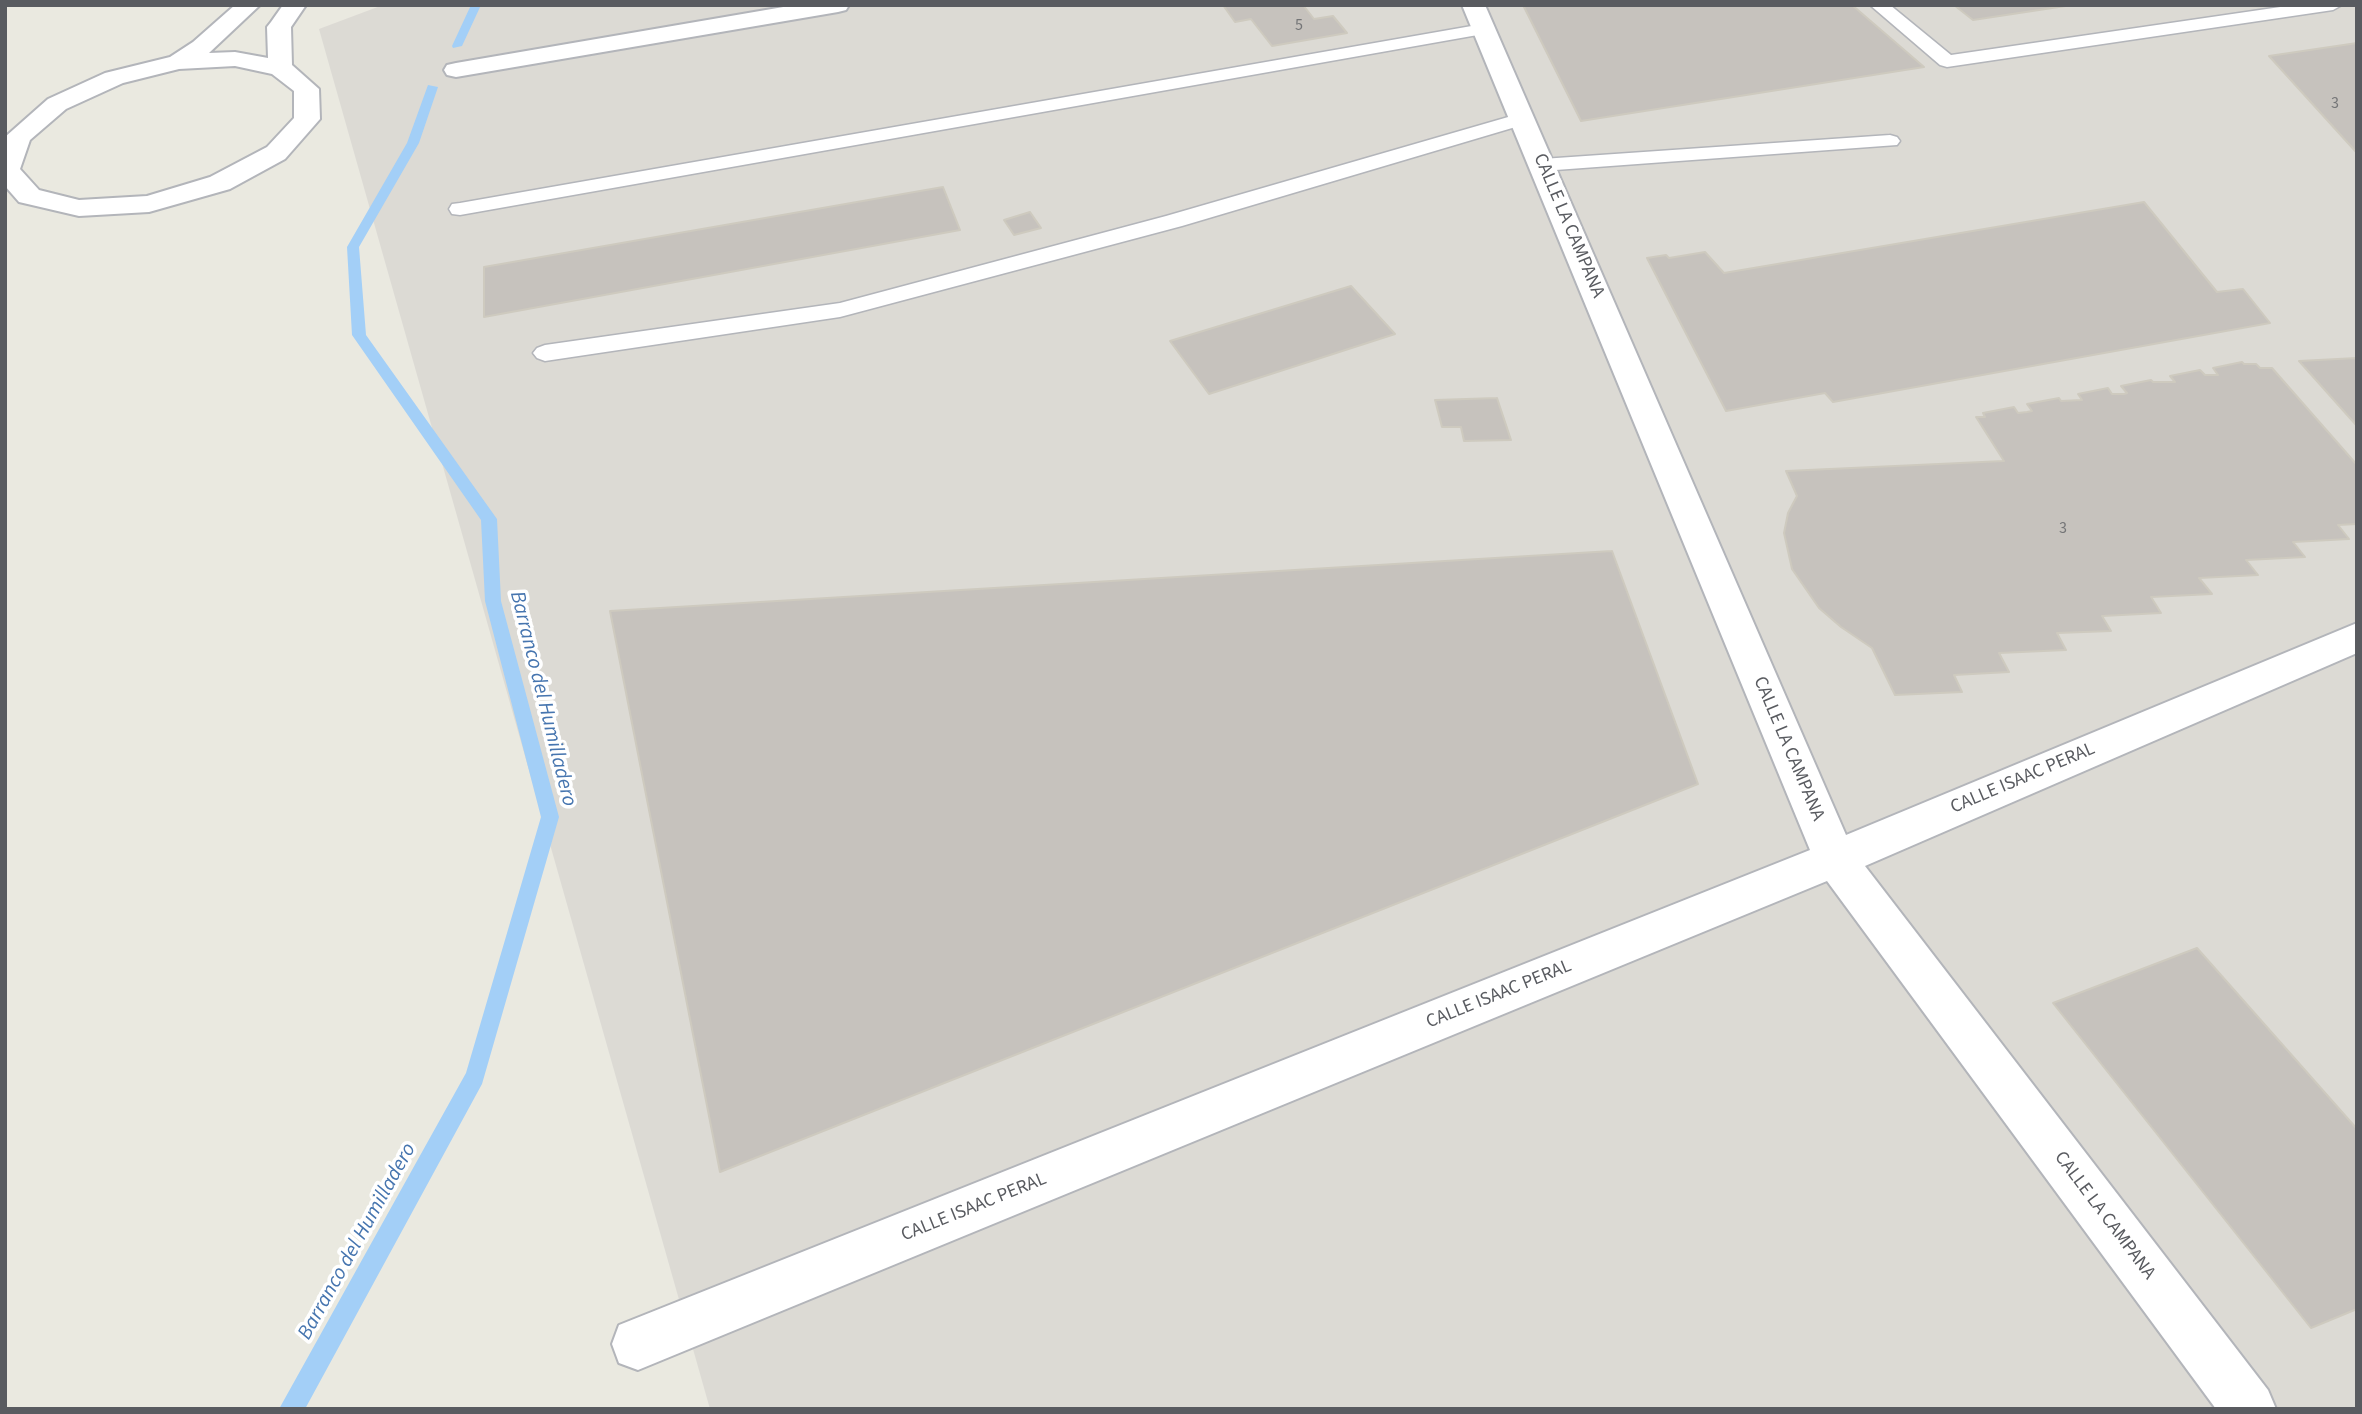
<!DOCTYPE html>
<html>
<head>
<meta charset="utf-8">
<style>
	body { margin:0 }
	#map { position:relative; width:2362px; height:1414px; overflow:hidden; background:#eae9e0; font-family:"Source Sans 3",sans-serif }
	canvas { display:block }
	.frame { position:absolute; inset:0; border:7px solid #595b60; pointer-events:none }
</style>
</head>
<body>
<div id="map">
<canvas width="2362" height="1414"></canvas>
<div class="frame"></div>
</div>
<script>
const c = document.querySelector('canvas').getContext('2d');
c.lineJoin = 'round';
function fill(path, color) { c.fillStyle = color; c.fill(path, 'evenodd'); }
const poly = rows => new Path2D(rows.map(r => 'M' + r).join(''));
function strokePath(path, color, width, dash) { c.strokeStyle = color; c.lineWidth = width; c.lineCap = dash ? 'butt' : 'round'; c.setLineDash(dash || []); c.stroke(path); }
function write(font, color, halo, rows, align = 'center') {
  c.font = font + ' "Source Sans 3",sans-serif'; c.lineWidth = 7; c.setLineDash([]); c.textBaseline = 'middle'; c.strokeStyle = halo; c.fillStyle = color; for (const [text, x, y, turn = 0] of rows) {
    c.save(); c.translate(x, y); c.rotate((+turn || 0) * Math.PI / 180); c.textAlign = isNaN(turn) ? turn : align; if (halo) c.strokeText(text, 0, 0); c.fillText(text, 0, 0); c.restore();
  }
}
const industrial = poly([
	[383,5,2357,5,2357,1409,710,1409,319,29]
]);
const stream = poly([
	[471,5,481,5,462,46,453,48,452,46,471,5],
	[428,85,438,87,419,143,359,247,366,335,497,519,501,601,559,817,482,1084,305,1409,279,1409,466,1073,541,817,485,601,481,520,352,335,347,247,407,143,428,85]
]);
const building = poly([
	[1223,5,1303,5,1314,19,1333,16,1347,33,1272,46,1251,19,1235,22,1223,5],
	[1523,5,1852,5,1924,67,1581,121,1523,5],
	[1954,5,2072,5,1973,20,1954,5],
	[2357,43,2357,153,2269,56,2357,43],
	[943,187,960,230,484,317,484,267,943,187],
	[2144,202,2217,292,2243,289,2270,323,1833,402,1825,393,1726,411,1647,258,1666,255,1669,258,1705,252,1724,273,2144,202],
	[1030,212,1041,228,1014,235,1004,220,1030,212],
	[1351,286,1395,334,1209,394,1170,341,1351,286],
	[2357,358,2357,426,2299,361,2357,358],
	[2242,362,2244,364,2256,364,2260,368,2272,368,2357,465,2357,524,2338,525,2349,539,2293,542,2305,557,2246,560,2258,575,2199,578,2212,594,2151,597,2161,613,2102,616,2111,631,2057,633,2066,650,1999,653,2009,672,1954,675,1962,692,1895,695,1872,648,1841,627,1819,608,1792,569,1784,533,1788,513,1797,496,1786,471,2004,461,1976,417,1985,417,1983,413,2014,407,2018,413,2027,412,2032,411,2027,404,2059,398,2061,401,2082,400,2078,394,2108,388,2112,394,2124,394,2127,393,2121,386,2151,380,2153,382,2175,382,2170,376,2200,370,2205,375,2218,375,2213,368,2242,362],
	[1497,398,1511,440,1464,441,1461,427,1442,427,1435,400,1497,398],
	[1612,551,1698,784,720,1172,610,611,1612,551],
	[2197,948,2357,1129,2357,1309,2311,1328,2053,1003,2197,948]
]);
const lane = poly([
	[1870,5,1890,5,1951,55,2294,5,2342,5,2333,10,1947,67,1940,65,1870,5],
	[1483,24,1489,25,1492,29,1489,33,460,215,452,214,449,209,452,204,460,203,1483,24],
	[1522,113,1529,115,1532,119,1529,123,1182,226,840,317,545,361,537,358,533,353,537,348,545,345,840,303,1166,216,1522,113],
	[1890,135,1897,137,1900,141,1897,145,1542,171,1535,169,1532,165,1535,161,1542,159,1890,135]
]);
const street = poly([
	[235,5,260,5,209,53,235,52,268,58,267,27,271,22,283,5,306,5,291,27,292,65,319,89,320,119,285,159,230,189,149,212,79,216,19,202,5,186,5,137,48,99,105,73,170,57,193,42,235,5],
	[235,66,272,74,294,91,294,118,267,147,210,177,147,196,79,200,39,190,20,169,30,140,66,109,123,83,179,69,235,66],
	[795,5,849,5,846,10,838,12,456,77,447,75,444,70,447,65,456,63,795,5],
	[1462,5,1485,5,1846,835,2357,623,2357,653,1865,866,2268,1390,2276,1409,2216,1409,1827,881,638,1370,619,1363,612,1344,619,1325,1810,850,1462,5]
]);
const numberNames = [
	["5",1299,26],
	["3",2335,104],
	["3",2063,529]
];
const streetNames = [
	["CALLE LA CAMPANA",1568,226,67],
	["CALLE LA CAMPANA",1788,749,67],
	["CALLE ISAAC PERAL",2023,779,-23],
	["CALLE ISAAC PERAL",1499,995,-22],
	["CALLE ISAAC PERAL",974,1208,-22],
	["CALLE LA CAMPANA",2104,1216,53]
];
const waterNames = [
	["Barranco del Humilladero",542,699,76],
	["Barranco del Humilladero",358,1242,-61]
];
fill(industrial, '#dcdad4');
fill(stream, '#a3cff7');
fill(building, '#c6c2bd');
strokePath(building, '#cecabf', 2);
strokePath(lane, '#b3b5ba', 3);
strokePath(street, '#b3b5ba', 4);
fill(lane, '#fff');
fill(street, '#fff');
write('16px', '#747577', null, numberNames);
write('19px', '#595b60', '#fff', streetNames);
write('italic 21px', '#4675af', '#fff', waterNames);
</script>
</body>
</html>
